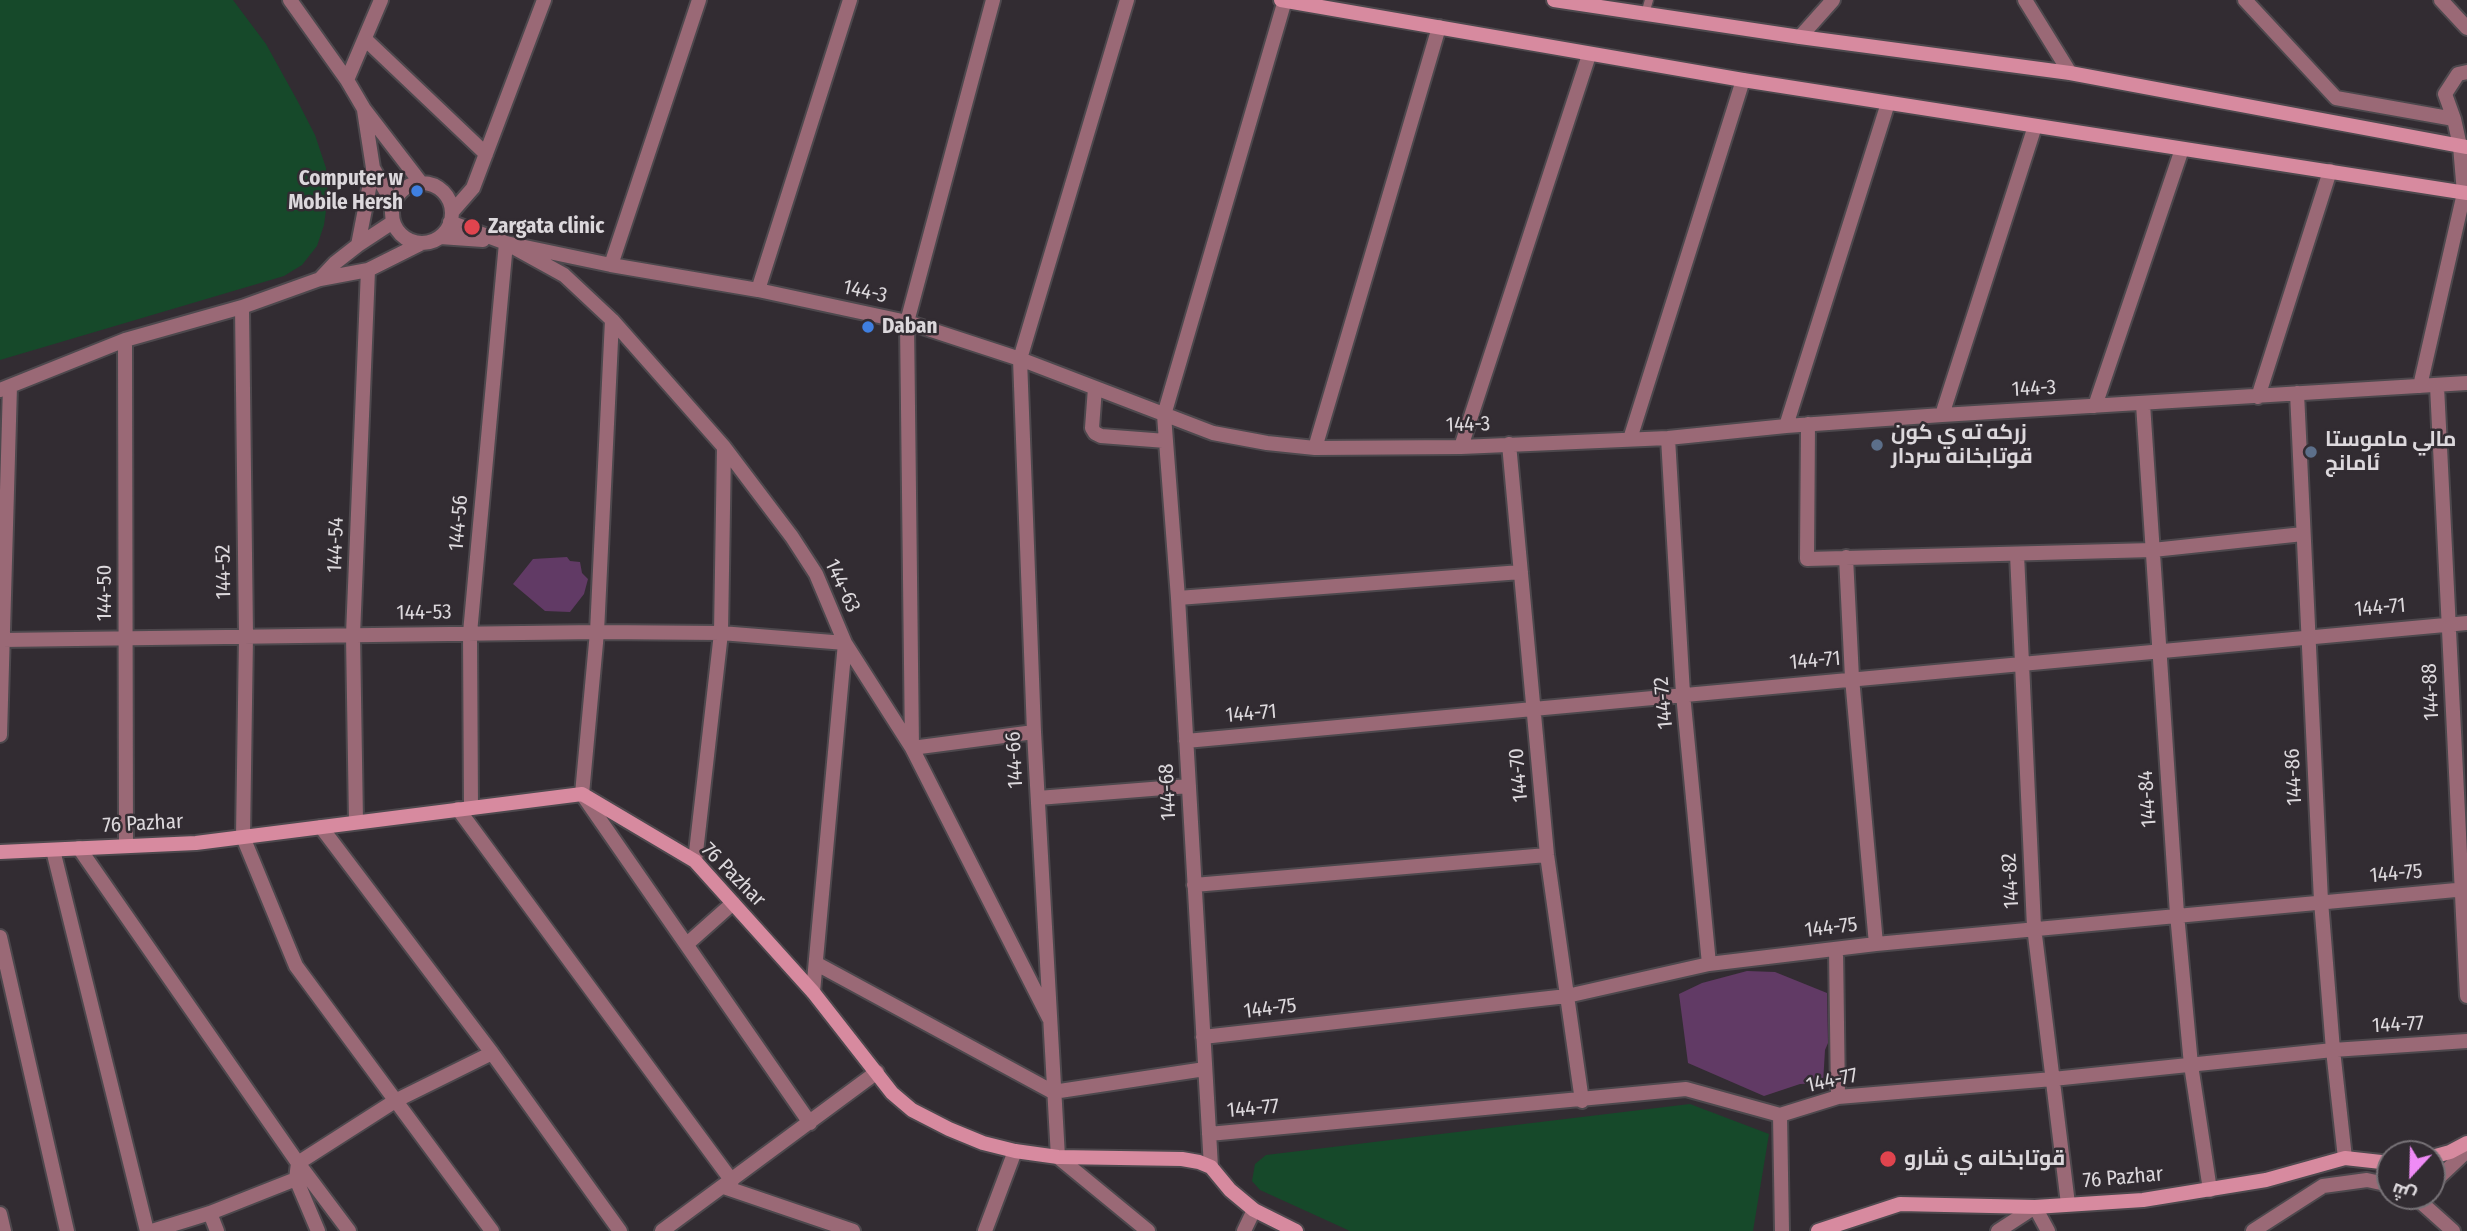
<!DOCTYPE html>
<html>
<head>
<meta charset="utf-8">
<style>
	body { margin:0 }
	#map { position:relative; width:2467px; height:1231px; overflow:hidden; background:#322c32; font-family:"Fira Sans Condensed",Cairo,sans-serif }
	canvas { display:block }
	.north { position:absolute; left:2376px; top:1140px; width:70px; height:70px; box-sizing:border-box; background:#322c32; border:2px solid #767176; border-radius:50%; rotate:202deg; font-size:19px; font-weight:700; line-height:28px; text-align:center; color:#dcd8dc }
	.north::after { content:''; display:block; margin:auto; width:24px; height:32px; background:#ef8bf6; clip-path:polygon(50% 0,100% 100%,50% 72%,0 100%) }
</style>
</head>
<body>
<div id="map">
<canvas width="2467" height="1231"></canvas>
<div class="north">ش</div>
</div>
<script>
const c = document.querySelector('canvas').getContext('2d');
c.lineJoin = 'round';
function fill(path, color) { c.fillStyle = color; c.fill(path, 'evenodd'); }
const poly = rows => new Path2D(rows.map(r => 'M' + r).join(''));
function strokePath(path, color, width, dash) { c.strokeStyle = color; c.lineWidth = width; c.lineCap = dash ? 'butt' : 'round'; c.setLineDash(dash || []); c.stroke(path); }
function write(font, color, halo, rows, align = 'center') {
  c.font = font + ' "Fira Sans Condensed",Cairo,sans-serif'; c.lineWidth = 5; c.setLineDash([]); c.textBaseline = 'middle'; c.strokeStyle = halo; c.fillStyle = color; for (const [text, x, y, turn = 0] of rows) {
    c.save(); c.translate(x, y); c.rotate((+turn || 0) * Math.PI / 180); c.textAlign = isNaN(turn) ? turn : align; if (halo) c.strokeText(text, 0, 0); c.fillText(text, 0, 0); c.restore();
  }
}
const green = poly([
	[0,0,233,0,266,44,297,100,315,135,326,168,328,196,324,225,317,246,302,265,284,276,0,360],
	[1690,1104,1769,1134,1753,1231,1350,1231,1260,1190,1252,1181,1255,1164,1266,1155]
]);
const building = poly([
	[567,557,570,561,580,562,582,573,588,579,584,594,570,612,545,611,513,584,533,559],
	[1747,971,1775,972,1827,993,1828,1043,1825,1050,1823,1083,1800,1084,1764,1096,1688,1063,1679,994,1702,983]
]);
const lane = poly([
	[1645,14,1649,0]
]);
const street = poly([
	[290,0,347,80,364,109,421,183],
	[993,0,907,322,912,748,1034,732],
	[1127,0,1020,359,1034,732,1058,1157,1148,1231],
	[2025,0,2070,73],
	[2245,0,2336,98,2454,119],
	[2441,0,2467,28],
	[1800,37,1833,0],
	[365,39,486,154],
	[347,80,381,0],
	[364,110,373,168,393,204],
	'392 213a30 30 0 1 1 60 0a30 30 0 1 1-60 0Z',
	[452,212,473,188,544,0],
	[450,222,506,243,611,265,758,290,907,322,1020,359,1213,433,1267,443,1315,448,1461,447,1668,438,1786,426,1942,415,2467,383],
	[440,237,483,240],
	[358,245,373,168],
	[611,265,699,0],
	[320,279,335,263,358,245,393,222],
	[758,290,850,0],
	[242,307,246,636,243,837,296,966,492,1231],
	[612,320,597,632,582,794,810,1123],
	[125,340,126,846],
	[2420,386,2464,193,2460,146,2454,119,2445,94,2458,74,2467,72],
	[2437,386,2467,996],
	[1095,388,1092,428,1095,433,1101,436,1166,441],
	[0,390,125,340,242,307,320,279,368,270,422,243],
	[2297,393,2321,901,2333,1050,2345,1158],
	[2258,397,2330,171],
	[2143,404,2177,914,2191,1065,2210,1190],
	[2095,406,2182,149],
	[1942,415,2035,126],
	[1808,424,1807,559,2153,550,2303,534],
	[1786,426,1888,103],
	[1668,438,1683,694,1709,964],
	[1630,439,1743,80],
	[1509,444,1547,855,1582,1101],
	[1461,447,1589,55],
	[1315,448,1439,27],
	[2017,554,2034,927,2068,1204],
	[1846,557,1852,678,1876,944],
	[1178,598,1521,572],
	[2,640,597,632,721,633,845,643,813,992],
	[0,735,10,386],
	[1186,741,2467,623],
	[1038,798,1189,786],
	[471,808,470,633,506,243,564,275,612,320,724,447,792,537,816,574,845,643,912,748,1049,1018],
	[458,809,732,1181],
	[356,822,353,635,368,270],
	[321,827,492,1053,620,1231],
	[79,848,298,1163,349,1231],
	[53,850,147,1231],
	[695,861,721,633,724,447],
	[1194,885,1547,855],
	[0,937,67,1231],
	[687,944,733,903],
	[1836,949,1838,1097],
	[817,964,1053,1092,1205,1069],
	[1203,1037,1567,996,1709,964,1876,944,2467,889],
	[1780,1115,1782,1231],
	[1209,1134,1686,1089,1780,1115,1838,1097,2053,1079,2333,1050,2467,1041],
	[1211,1167,1178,598,1164,415,1285,0],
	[2432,1184,2467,1151],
	[724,1187,853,1231],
	[2414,1196,2453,1231],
	[210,1213,217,1231],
	[0,1214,4,1231],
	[152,1231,210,1213,296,1179],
	[318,1231,296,1179,298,1163,395,1101,492,1053],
	[662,1231,877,1072],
	[985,1231,1015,1151],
	[1244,1231,1254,1210],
	[1998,1231,2035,1207,2048,1231],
	[2253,1231,2323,1186,2367,1180,2390,1185]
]);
const secondary = poly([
	[1281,0,1743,80,2467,193],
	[1554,0,1800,37,2070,73,2467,147],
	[0,852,196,843,582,794,695,861,813,992,892,1093,912,1110,949,1129,983,1143,1015,1151,1058,1157,1182,1159,1199,1162,1211,1167,1230,1190,1254,1210,1296,1231],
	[2432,1157,2450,1152,2467,1143],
	[1818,1231,1900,1204,2035,1207,2143,1200,2266,1180,2345,1158,2390,1163]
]);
const markers = [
	[417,191,7,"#3f7fe0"],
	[472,227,9,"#e0444e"],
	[868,327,7,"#3f7fe0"],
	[1877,445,7,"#5c6f8a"],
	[2311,452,7,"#5c6f8a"],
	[1888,1159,9,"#e0444e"]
];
const poiNames = [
	["Computer w",403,179,"right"],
	["Mobile Hersh",403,203,"right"],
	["Zargata clinic",488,227],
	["Daban",882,327],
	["زركه ته ي كون",1891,433],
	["قوتابخانه سردار",1891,457],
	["مالي ماموستا",2325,440],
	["ئامانج",2325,464],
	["قوتابخانه ي شارو",1904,1159]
];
const streetNames = [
	["144-3",865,292,12],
	["144-3",2034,389,-3],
	["144-3",1468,425,-2],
	["144-56",459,523,-85],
	["144-54",336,545,-88],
	["144-52",224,572,-91],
	["144-63",842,586,65],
	["144-50",105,593,-90],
	["144-71",2380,608,-5],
	["144-53",424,613,-1],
	["144-71",1815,661,-5],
	["144-88",2431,692,-93],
	["144-72",1664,703,-95],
	["144-71",1251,714,-5],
	["144-66",1015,760,-93],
	["144-70",1519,775,-95],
	["144-86",2294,777,-93],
	["144-68",1168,792,-93],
	["144-84",2148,799,-94],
	["76 Pazhar",143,824,-3],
	["144-75",2396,874,-5],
	["76 Pazhar",733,875,45],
	["144-82",2011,881,-93],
	["144-75",1831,928,-7],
	["144-75",1270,1009,-7],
	["144-77",2398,1025,-3],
	["144-77",1832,1081,-12],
	["144-77",1253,1109,-5],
	["76 Pazhar",2123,1178,-5]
];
fill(green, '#16492a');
fill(building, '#613a65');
strokePath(lane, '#4d484d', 11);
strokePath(street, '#4d484d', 18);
strokePath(secondary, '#4d484d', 18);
strokePath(lane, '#9a6976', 8);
strokePath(street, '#9a6976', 14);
strokePath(secondary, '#d78a9f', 14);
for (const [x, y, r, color] of markers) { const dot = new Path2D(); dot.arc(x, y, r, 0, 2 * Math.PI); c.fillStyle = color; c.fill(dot); strokePath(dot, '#322c32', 2.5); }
write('bold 21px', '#dcd8dc', '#322c32', poiNames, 'left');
write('21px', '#dcd8dc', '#322c32', streetNames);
</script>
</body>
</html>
